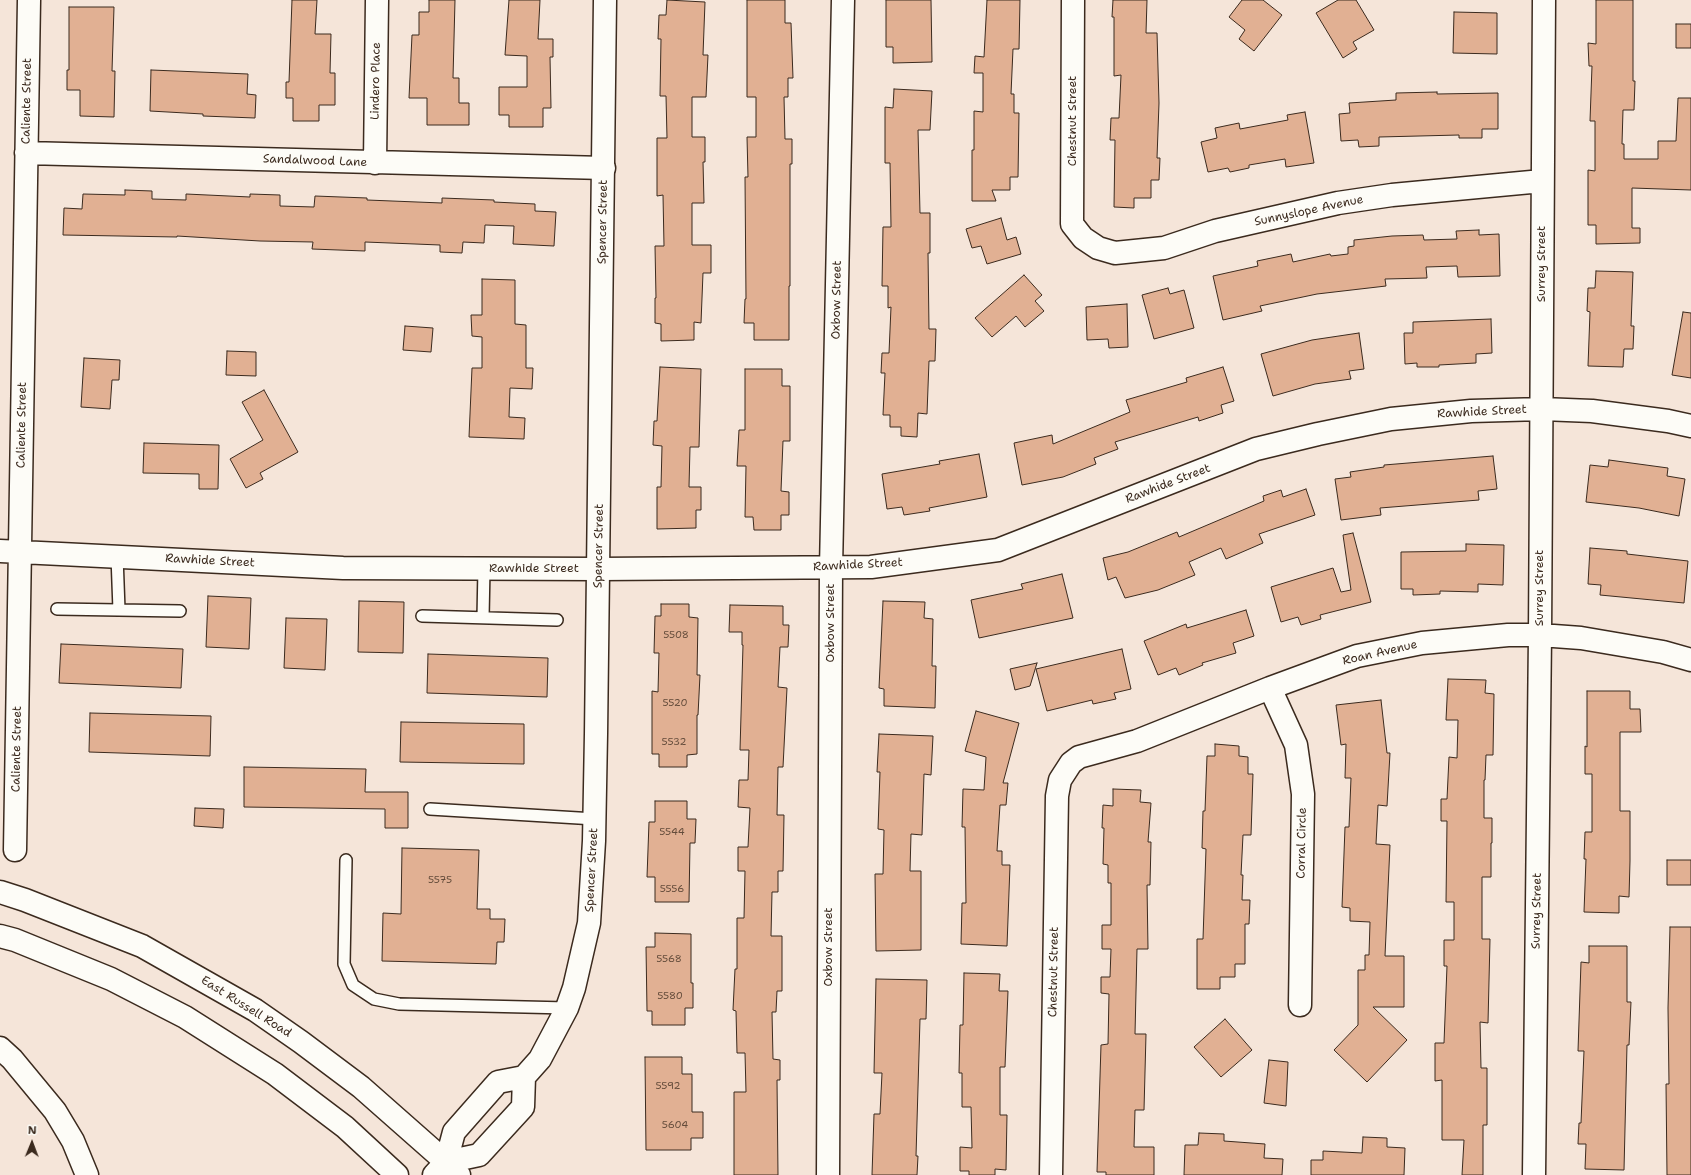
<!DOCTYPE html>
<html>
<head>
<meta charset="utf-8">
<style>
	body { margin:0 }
	#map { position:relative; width:1691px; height:1175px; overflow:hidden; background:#f5e5d9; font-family:"Shantell Sans",sans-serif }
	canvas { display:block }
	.north { position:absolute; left:12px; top:1123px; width:40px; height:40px; -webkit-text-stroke:3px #fdfcf7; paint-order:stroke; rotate:1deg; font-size:11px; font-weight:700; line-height:16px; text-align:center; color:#3b2a1e }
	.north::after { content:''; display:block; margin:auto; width:14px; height:18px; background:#3b2a1e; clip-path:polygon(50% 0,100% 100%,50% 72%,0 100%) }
</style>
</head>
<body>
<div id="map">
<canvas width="1691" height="1175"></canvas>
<div class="north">N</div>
</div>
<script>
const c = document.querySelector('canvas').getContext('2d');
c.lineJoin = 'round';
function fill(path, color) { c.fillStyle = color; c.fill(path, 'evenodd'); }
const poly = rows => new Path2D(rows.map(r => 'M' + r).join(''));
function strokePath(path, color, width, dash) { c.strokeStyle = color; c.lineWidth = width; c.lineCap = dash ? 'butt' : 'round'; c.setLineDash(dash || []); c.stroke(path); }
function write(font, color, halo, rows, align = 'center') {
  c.font = font + ' "Shantell Sans",sans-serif'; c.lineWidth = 4; c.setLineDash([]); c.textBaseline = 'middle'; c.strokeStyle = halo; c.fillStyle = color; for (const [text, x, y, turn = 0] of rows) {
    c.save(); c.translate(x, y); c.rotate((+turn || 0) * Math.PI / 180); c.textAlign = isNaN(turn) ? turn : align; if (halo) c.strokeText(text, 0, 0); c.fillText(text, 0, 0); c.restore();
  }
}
const building = poly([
	[292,0,317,0,315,34,331,34,330,73,335,73,335,105,319,105,319,121,293,121,293,98,286,98,286,82,289,82,292,0],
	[429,0,455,0,453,78,459,78,459,103,469,103,469,125,427,125,427,98,409,98,412,35,419,35,419,12,429,12,429,0],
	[509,0,540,0,538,39,553,39,553,57,550,57,551,108,543,108,543,127,509,127,509,115,499,115,499,87,527,87,527,56,505,55,509,0],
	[667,0,705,2,703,55,708,55,706,97,692,97,692,137,705,137,705,162,703,162,704,203,692,203,692,245,711,245,711,273,703,273,701,323,694,322,694,340,661,341,661,324,655,323,655,298,656,298,655,246,664,246,663,195,657,196,657,138,667,138,666,96,660,96,661,39,658,39,659,15,666,15,667,0],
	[747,0,785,0,785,23,791,23,793,78,788,78,788,97,784,97,785,139,792,139,792,164,790,164,790,286,789,286,789,340,754,340,754,323,744,323,745,299,746,299,745,177,748,177,747,137,756,137,756,97,747,97,747,0],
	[886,0,931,0,932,62,893,63,893,47,886,47,886,0],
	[987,0,1020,0,1019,49,1013,49,1011,94,1014,94,1014,113,1019,113,1018,177,1010,177,1010,190,992,190,996,201,972,201,972,150,974,150,974,111,983,112,983,73,974,73,975,56,984,57,987,0],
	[1113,0,1147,0,1146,33,1157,33,1159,103,1157,158,1160,158,1159,180,1151,180,1151,198,1134,198,1134,208,1114,207,1115,140,1110,140,1111,118,1119,118,1121,75,1114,76,1114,17,1112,17,1113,0],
	[1242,0,1263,0,1282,15,1254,51,1239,39,1245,30,1229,17,1242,0],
	[1338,0,1356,0,1374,30,1353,42,1357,49,1343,58,1316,13,1338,0],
	[1596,0,1633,0,1633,81,1635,81,1634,110,1623,110,1622,144,1624,144,1624,159,1658,159,1658,141,1676,141,1678,98,1691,98,1691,190,1632,188,1632,228,1640,228,1640,243,1596,244,1596,225,1588,225,1588,170,1595,171,1595,121,1590,121,1592,66,1589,66,1588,43,1596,44,1596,0],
	[69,7,114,7,112,71,115,71,114,117,80,116,80,90,67,90,67,70,69,70,69,7],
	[1454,12,1497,13,1497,54,1453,53,1454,12],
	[1676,24,1691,24,1691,48,1676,48,1676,24],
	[151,70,248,74,247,94,256,95,255,118,203,116,203,114,150,111,151,70],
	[894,89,932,91,930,130,918,130,920,213,930,213,930,253,928,253,929,329,936,329,935,361,929,361,927,414,918,413,917,437,901,436,901,427,890,427,890,415,883,415,885,373,881,373,882,353,889,353,891,307,888,308,888,286,882,286,883,227,891,227,890,163,885,163,885,107,893,108,894,89],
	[1437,92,1437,94,1498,93,1498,129,1482,129,1482,138,1459,138,1459,135,1379,137,1379,146,1359,147,1358,140,1341,141,1339,114,1350,113,1349,103,1396,100,1396,93,1437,92],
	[1305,112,1314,163,1286,167,1285,159,1249,165,1249,168,1230,172,1228,168,1208,172,1201,142,1217,138,1215,128,1239,123,1240,129,1288,120,1287,115,1305,112],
	[125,190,152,191,152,199,186,200,186,194,250,197,250,194,280,195,280,206,314,207,315,196,367,198,367,200,442,203,442,198,494,200,494,202,535,204,535,211,556,212,554,246,513,244,514,226,485,225,484,243,463,242,462,253,440,252,440,245,365,242,365,251,312,249,313,242,260,241,177,236,177,237,63,235,64,208,82,209,83,194,125,195,125,190],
	[1001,218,1007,240,1016,237,1021,254,987,264,981,246,972,248,966,229,1001,218],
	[1479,230,1479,235,1499,234,1500,276,1458,277,1457,266,1426,267,1427,278,1385,279,1386,286,1317,294,1260,306,1262,311,1223,320,1213,276,1258,266,1257,261,1291,254,1293,262,1330,254,1331,256,1348,254,1348,247,1354,246,1354,240,1392,236,1423,235,1424,240,1457,239,1456,231,1479,230],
	[1596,271,1633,272,1631,326,1634,326,1633,349,1624,349,1623,367,1588,366,1590,312,1587,311,1588,288,1595,288,1596,271],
	[1024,275,1042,295,1035,301,1044,311,1025,327,1016,316,992,337,975,318,1024,275],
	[482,279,515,280,515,324,526,325,526,368,533,368,532,389,510,388,509,417,525,418,524,439,469,437,472,368,482,368,482,337,472,336,471,315,482,315,482,279],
	[1168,288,1170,294,1184,290,1194,328,1154,339,1142,295,1168,288],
	[1127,304,1128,347,1109,348,1108,339,1087,340,1086,307,1127,304],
	[1683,312,1691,313,1691,378,1672,375,1683,312],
	[1491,319,1492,353,1476,354,1476,363,1439,365,1439,367,1417,367,1417,363,1405,364,1404,333,1413,333,1413,322,1491,319],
	[405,326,433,328,431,352,403,350,405,326],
	[1359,333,1364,369,1349,371,1351,379,1315,384,1273,396,1261,354,1312,340,1359,333],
	[227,351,256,352,256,376,226,375,227,351],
	[84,358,120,360,119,380,112,380,110,409,81,407,84,358],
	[660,367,701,369,699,447,690,447,689,487,701,487,701,510,696,510,696,528,657,529,657,487,661,487,662,446,653,445,654,421,657,421,660,367],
	[1223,367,1234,401,1221,405,1223,413,1199,421,1198,417,1115,442,1118,449,1094,458,1096,464,1063,477,1022,485,1014,443,1052,435,1053,444,1130,412,1126,400,1187,382,1186,378,1223,367],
	[745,369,782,369,782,386,790,386,790,441,783,441,781,491,789,492,789,515,781,515,781,530,754,530,753,517,745,517,746,466,737,466,739,430,745,430,745,369],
	[264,390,298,452,260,473,263,479,246,488,230,459,263,440,242,402,264,390],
	[144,443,219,445,218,489,199,489,199,474,143,473,144,443],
	[979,454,987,497,929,508,930,511,904,515,902,507,887,509,882,474,940,464,939,461,979,454],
	[1493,456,1497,489,1478,491,1479,500,1380,508,1381,515,1341,520,1335,479,1351,477,1350,472,1384,467,1384,465,1493,456],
	[1609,460,1668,468,1667,476,1685,479,1679,516,1639,508,1586,502,1590,465,1608,467,1609,460],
	[1306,489,1315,515,1259,534,1263,543,1226,559,1221,548,1189,562,1195,575,1158,590,1125,598,1116,577,1108,580,1103,558,1128,552,1177,532,1179,537,1264,501,1263,496,1281,490,1283,497,1306,489],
	[1353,533,1371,602,1320,615,1321,619,1301,625,1298,617,1281,622,1271,587,1333,568,1341,592,1351,590,1343,535,1353,533],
	[1466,544,1504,545,1503,585,1478,584,1478,592,1440,591,1440,594,1413,595,1413,589,1401,589,1401,552,1466,551,1466,544],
	[1590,548,1627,551,1627,554,1688,561,1684,603,1600,595,1601,585,1588,584,1590,548],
	[1062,574,1073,618,979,638,971,600,1023,589,1021,584,1062,574],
	[208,596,251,598,249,649,206,647,208,596],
	[359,601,404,602,403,653,358,652,359,601],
	[883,601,925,602,924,618,933,619,932,666,936,666,935,708,884,706,884,689,879,688,883,601],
	[661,604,689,604,689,617,698,618,697,675,700,675,698,715,697,715,697,754,687,755,687,767,659,767,659,754,652,754,652,691,658,692,659,653,654,653,655,616,661,616,661,604],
	[730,605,783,606,783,625,789,625,788,647,780,647,778,687,787,688,783,767,778,767,777,815,784,815,783,871,778,871,778,892,772,892,771,936,782,936,782,991,777,991,776,1012,772,1012,773,1059,780,1060,780,1080,777,1080,778,1175,734,1175,734,1092,746,1092,745,1053,737,1053,736,1011,733,1010,735,969,737,969,737,918,744,918,745,871,738,871,738,847,748,847,750,808,738,807,739,780,748,780,749,750,740,750,743,645,742,645,742,632,729,632,730,605],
	[1246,610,1254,636,1233,643,1236,653,1202,663,1203,665,1179,675,1176,668,1158,675,1144,641,1186,624,1187,628,1246,610],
	[286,618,327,619,325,670,284,668,286,618],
	[61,644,183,649,181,688,59,683,61,644],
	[1122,649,1131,689,1114,693,1116,699,1093,704,1092,700,1047,711,1036,669,1122,649],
	[428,654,548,658,547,697,427,693,428,654],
	[1037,663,1030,686,1015,690,1010,669,1037,663],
	[1448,679,1486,680,1485,693,1494,694,1493,755,1486,755,1485,780,1484,780,1484,818,1492,818,1492,843,1491,843,1491,877,1482,877,1482,939,1490,939,1488,1023,1480,1022,1481,1068,1487,1068,1487,1125,1483,1125,1483,1175,1462,1175,1464,1140,1442,1140,1442,1080,1435,1081,1435,1043,1444,1043,1447,966,1444,966,1444,940,1454,940,1454,902,1446,902,1447,821,1441,821,1441,799,1447,799,1449,757,1457,758,1458,720,1446,720,1448,679],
	[1587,691,1630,691,1630,709,1640,709,1641,732,1620,732,1620,811,1630,811,1630,861,1629,897,1619,896,1619,913,1584,912,1586,859,1584,859,1585,832,1592,832,1592,774,1585,774,1585,746,1587,747,1587,691],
	[1381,700,1387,753,1390,753,1387,806,1378,805,1376,844,1390,845,1385,956,1404,956,1404,1007,1373,1007,1407,1040,1367,1082,1334,1050,1358,1025,1358,970,1365,970,1365,955,1369,955,1370,922,1350,921,1350,908,1342,907,1345,827,1349,827,1351,778,1345,778,1346,744,1341,745,1336,705,1381,700],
	[976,711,1019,723,1003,783,1008,783,1006,805,1000,805,997,851,1002,851,1002,865,1010,865,1007,946,961,944,962,903,966,903,965,827,962,827,963,789,984,790,986,757,965,751,976,711],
	[90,713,211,716,210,756,89,752,90,713],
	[401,722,524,724,524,764,400,762,401,722],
	[879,734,933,736,931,775,924,774,922,835,911,834,910,871,921,871,921,950,876,951,875,874,883,874,884,830,878,829,880,772,877,772,879,734],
	[1215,744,1239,746,1239,756,1248,757,1248,774,1253,774,1251,835,1243,835,1241,875,1243,875,1242,900,1250,900,1249,924,1245,924,1245,964,1235,964,1235,977,1220,977,1220,989,1197,989,1197,939,1203,939,1206,849,1202,848,1203,811,1205,811,1207,756,1215,756,1215,744],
	[244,767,366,769,365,792,408,792,408,828,385,828,385,809,244,807,244,767],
	[1113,789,1141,790,1140,802,1151,803,1148,842,1151,842,1150,885,1147,885,1148,949,1137,949,1135,1034,1146,1034,1144,1110,1135,1110,1134,1147,1154,1147,1154,1175,1106,1175,1106,1172,1097,1172,1101,1045,1108,1044,1109,994,1101,993,1101,977,1110,977,1111,949,1102,949,1102,925,1111,925,1111,883,1108,883,1108,865,1103,864,1104,828,1102,828,1103,805,1113,806,1113,789],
	[655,801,687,801,687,819,696,819,695,843,690,843,689,902,655,902,655,877,647,877,649,822,655,822,655,801],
	[195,808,224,809,223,828,194,826,195,808],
	[402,848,479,850,477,909,490,909,490,919,505,919,504,942,497,942,496,964,382,961,383,913,401,914,402,848],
	[1667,860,1691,860,1691,885,1667,885,1667,860],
	[1670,927,1691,927,1691,1175,1667,1175,1666,1084,1669,1084,1668,1008,1670,927],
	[655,933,691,934,691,983,693,983,693,1008,685,1008,685,1025,652,1025,652,1011,647,1011,646,947,655,947,655,933],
	[1589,946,1627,946,1627,1002,1631,1002,1629,1045,1627,1045,1624,1170,1585,1169,1586,1144,1578,1144,1579,1123,1581,1123,1584,1051,1578,1051,1581,962,1589,963,1589,946],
	[964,973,1000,974,999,991,1008,991,1005,1067,1000,1067,1000,1115,1007,1115,1006,1170,995,1169,995,1175,969,1175,969,1171,960,1171,960,1147,972,1148,971,1107,962,1107,962,1073,959,1073,960,1025,963,1025,964,973],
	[876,979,927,980,926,1019,920,1019,916,1156,918,1156,917,1175,872,1175,874,1114,880,1114,882,1073,874,1073,876,979],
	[1225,1019,1252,1050,1221,1077,1194,1047,1225,1019],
	[645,1057,682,1057,682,1074,692,1074,692,1112,703,1112,703,1138,691,1138,691,1150,646,1150,645,1057],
	[1269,1060,1288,1062,1286,1106,1264,1103,1269,1060],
	[1199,1133,1224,1134,1224,1141,1265,1144,1264,1158,1283,1159,1282,1175,1184,1175,1185,1145,1198,1145,1199,1133],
	[1363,1137,1387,1138,1387,1147,1405,1148,1404,1175,1311,1175,1311,1160,1323,1160,1323,1151,1362,1153,1363,1137]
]);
const service = poly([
	[117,556,119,610],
	[57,609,180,611],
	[422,616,557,620],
	[483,618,484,568],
	[430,809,595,819],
	[346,860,344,964,353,985,374,999,399,1004,567,1008]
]);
const minor = poly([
	[1073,0,1072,224,1083,238,1098,248,1115,253,1164,248,1215,231,1338,203,1392,195,1542,181],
	[26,153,604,168],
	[375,163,377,0],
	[0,551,343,568,599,569,871,567,998,550,1256,449,1318,434,1391,419,1471,411,1542,409,1592,411,1668,421,1691,426],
	[1270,688,1296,745,1303,794,1300,1005],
	[15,850,29,0],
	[828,1175,831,568,843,0],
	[1051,1175,1057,796,1060,780,1071,763,1079,757,1137,741,1270,688,1357,656,1422,643,1508,635,1540,635,1581,638,1663,652,1691,660],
	[1534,1175,1540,635,1544,0]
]);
const tertiary = poly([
	[446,1162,479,1155,523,1107,524,1077,540,1059,567,1008,574,988,589,923,594,841,596,734,605,0],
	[434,1175,446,1162,454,1132,498,1082,524,1077]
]);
const secondary = poly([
	[0,1048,12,1059,55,1111,73,1141,87,1175]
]);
const primary = poly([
	[0,892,25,900,142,946,255,1010,301,1042,361,1087,446,1162,459,1175],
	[0,936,15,940,111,979,185,1017,275,1074,345,1127,397,1175]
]);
const numberNames = [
	["5508",676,635],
	["5520",675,703],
	["5532",674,742],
	["5544",672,832],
	["5575",440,880],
	["5556",672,889],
	["5568",669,959],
	["5580",670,996],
	["5592",668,1086],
	["5604",675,1125]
];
const streetNames = [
	["Lindero Place",376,81,-89],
	["Caliente Street",27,101,-89],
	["Chestnut Street",1073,121,-90],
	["Sandalwood Lane",315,161,2],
	["Sunnyslope Avenue",1309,211,-12],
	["Spencer Street",603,222,-89],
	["Surrey Street",1542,264,-90],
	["Oxbow Street",837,300,-89],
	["Rawhide Street",1482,412,-3],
	["Caliente Street",22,425,-89],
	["Rawhide Street",1168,484,-21],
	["Spencer Street",599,546,-89],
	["Rawhide Street",210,561,3],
	["Rawhide Street",858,565,-3],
	["Rawhide Street",534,569],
	["Surrey Street",1540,588,-90],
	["Oxbow Street",831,623,-90],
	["Roan Avenue",1380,653,-13],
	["Caliente Street",17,749,-89],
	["Corral Circle",1302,843,-89],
	["Spencer Street",592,870,-87],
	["Surrey Street",1537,911,-89],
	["Oxbow Street",829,947,-90],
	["Chestnut Street",1054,972,-89],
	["East Russell Road",246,1007,32]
];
fill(building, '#e1b093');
strokePath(building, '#3b2a1e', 1);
strokePath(service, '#3b2a1e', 14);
strokePath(minor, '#3b2a1e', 25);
strokePath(tertiary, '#3b2a1e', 25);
strokePath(secondary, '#3b2a1e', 25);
strokePath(primary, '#3b2a1e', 25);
strokePath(service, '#fdfcf7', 11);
strokePath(minor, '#fdfcf7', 22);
strokePath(tertiary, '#fdfcf7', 22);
strokePath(secondary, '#fdfcf7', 22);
strokePath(primary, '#fdfcf7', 22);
write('10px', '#644c3b', null, numberNames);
write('12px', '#3b2a1e', '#fdfcf7', streetNames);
</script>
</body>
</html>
